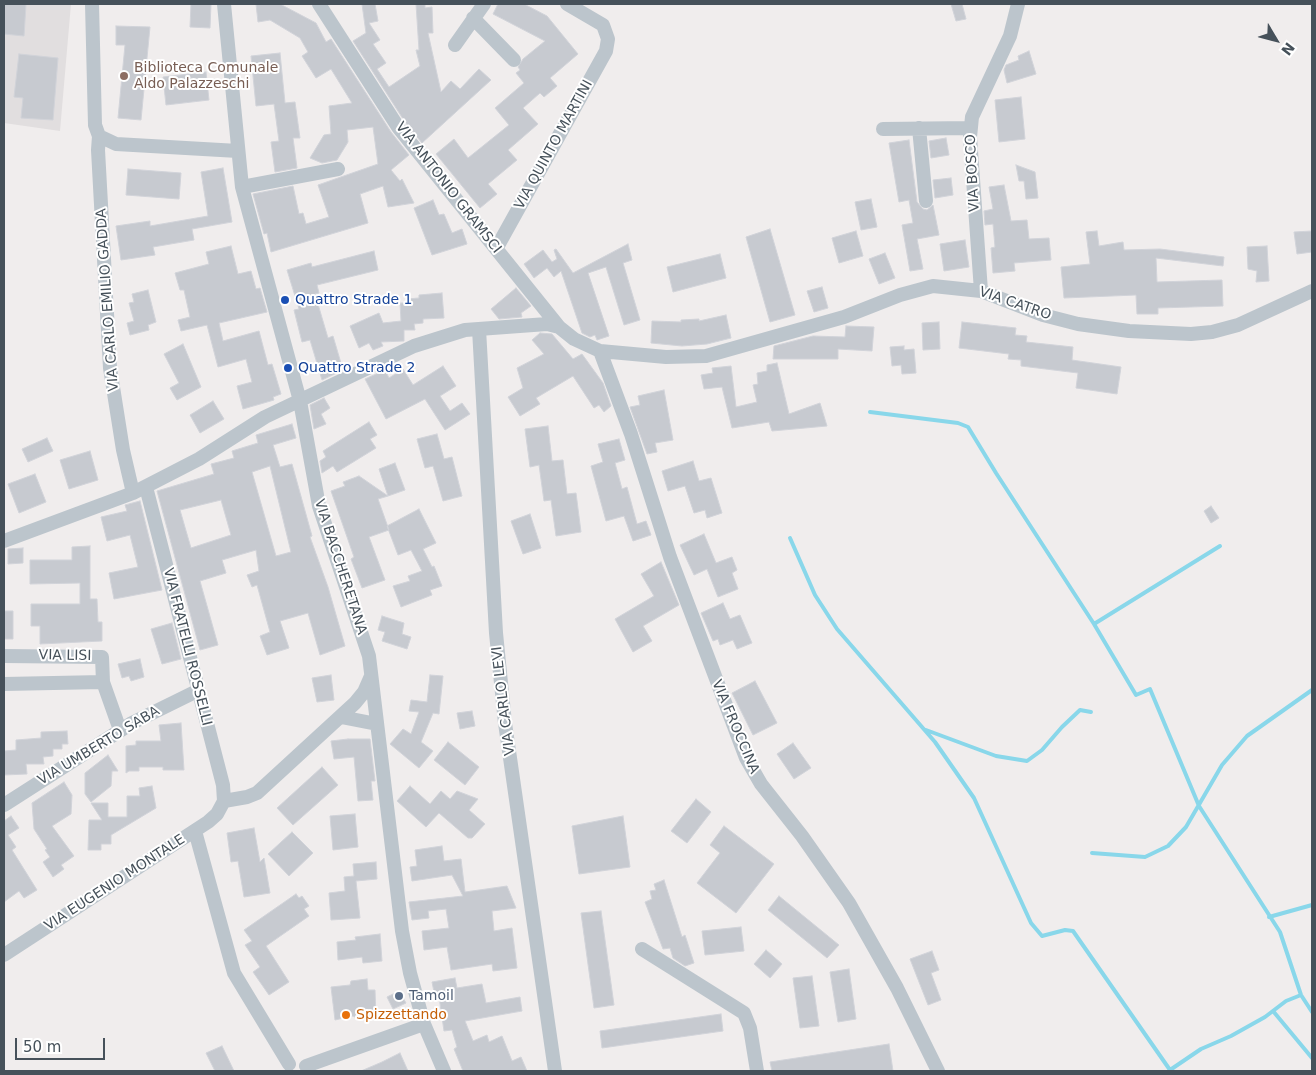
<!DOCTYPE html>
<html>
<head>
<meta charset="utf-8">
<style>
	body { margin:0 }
	#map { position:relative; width:1316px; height:1075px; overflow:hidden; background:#f0eded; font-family:"DejaVu Sans",sans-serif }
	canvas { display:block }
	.frame { position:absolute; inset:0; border:5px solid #46515a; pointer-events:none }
	.north { position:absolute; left:1251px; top:15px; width:50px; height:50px; -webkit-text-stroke:4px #fff; paint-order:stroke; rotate:127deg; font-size:14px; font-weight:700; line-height:20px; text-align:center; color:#46515a }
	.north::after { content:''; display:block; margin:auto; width:18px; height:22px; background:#46515a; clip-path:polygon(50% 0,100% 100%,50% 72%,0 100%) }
	.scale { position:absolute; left:15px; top:1038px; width:90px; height:22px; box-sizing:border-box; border:2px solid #46515a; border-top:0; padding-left:6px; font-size:15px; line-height:18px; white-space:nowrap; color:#46515a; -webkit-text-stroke:4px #fff; paint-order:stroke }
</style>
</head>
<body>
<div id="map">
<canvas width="1316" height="1075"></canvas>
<div class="frame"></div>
<div class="north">N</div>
<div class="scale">50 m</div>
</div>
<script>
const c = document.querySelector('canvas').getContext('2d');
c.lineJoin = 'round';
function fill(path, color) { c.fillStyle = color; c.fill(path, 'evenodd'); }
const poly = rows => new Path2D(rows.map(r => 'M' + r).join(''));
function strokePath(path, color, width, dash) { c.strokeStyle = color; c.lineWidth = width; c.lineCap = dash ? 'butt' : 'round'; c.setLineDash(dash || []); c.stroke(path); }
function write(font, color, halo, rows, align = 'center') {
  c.font = font + ' "DejaVu Sans",sans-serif'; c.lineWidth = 4; c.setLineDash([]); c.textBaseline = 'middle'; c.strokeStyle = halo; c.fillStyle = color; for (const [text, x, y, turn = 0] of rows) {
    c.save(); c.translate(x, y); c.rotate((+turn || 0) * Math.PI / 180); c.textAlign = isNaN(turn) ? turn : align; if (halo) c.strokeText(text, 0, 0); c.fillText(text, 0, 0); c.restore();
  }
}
const education = poly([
	[4,4,71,4,60,131,4,123]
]);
const stream = poly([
	[870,412,958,423,968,427,996,473,1094,624,1136,695,1150,689,1199,806,1280,932,1301,995,1312,1012],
	[790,538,815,595,837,629,935,742,974,798,1031,923,1042,936,1065,930,1073,931,1170,1070],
	[1094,624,1220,546],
	[926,730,996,756,1027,761,1042,750,1062,727,1080,710,1091,712],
	[1092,853,1145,857,1168,846,1186,827,1222,765,1247,736,1312,690],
	[1269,917,1312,905],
	[1273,1011,1312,1058],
	[1170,1070,1201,1049,1231,1036,1265,1017,1286,1001,1301,995]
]);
const building = poly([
	[4,4,26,4,24,36,4,34,4,4],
	[191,4,211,4,210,28,190,27,191,4],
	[256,4,280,4,316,23,326,42,331,39,391,132,409,155,391,170,400,181,402,179,414,203,388,207,383,186,360,194,368,223,271,252,267,233,264,234,253,194,293,186,299,214,303,213,306,224,329,217,318,185,378,164,373,127,347,130,348,142,337,160,322,163,310,158,324,135,331,134,329,106,352,103,331,69,316,78,302,56,308,52,300,38,270,20,258,22,256,4],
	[362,4,375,4,378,21,369,23,380,40,373,44,386,63,377,69,389,87,420,66,416,50,419,50,416,4,425,4,425,8,432,7,433,33,428,33,441,92,451,81,460,89,479,69,491,80,422,143,405,122,353,41,366,33,362,4],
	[498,4,524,4,547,16,578,54,550,78,557,86,544,97,540,93,523,108,538,124,508,150,517,160,488,184,497,194,480,208,436,154,454,139,468,158,509,125,495,108,524,83,516,73,520,70,518,67,523,59,545,41,493,14,498,4],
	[951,4,962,4,966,19,956,21,951,4],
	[116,26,150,27,141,120,118,118,125,45,116,45,116,26],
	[1029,51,1036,74,1007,83,1004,70,1006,65,1019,60,1018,56,1029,51],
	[280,53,285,103,295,102,300,138,293,138,297,168,275,172,271,142,279,141,274,104,256,106,251,56,280,53],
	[19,54,58,58,53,120,21,118,23,98,14,97,19,54],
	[206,72,209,100,166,105,163,77,206,72],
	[1021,97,1025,139,999,142,995,100,1021,97],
	[946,138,949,155,931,158,929,141,946,138],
	[909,140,917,202,923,209,927,210,933,205,939,235,917,239,923,269,910,271,902,225,913,223,909,200,899,202,889,143,909,140],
	[1016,165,1035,172,1038,198,1026,199,1024,181,1019,181,1016,165],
	[223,168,232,222,192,229,194,240,153,247,155,255,121,260,116,226,150,221,150,226,208,216,201,172,223,168],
	[128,169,181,173,179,199,126,195,128,169],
	[951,178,953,195,935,198,933,180,951,178],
	[1004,185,1011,221,1027,220,1029,239,1049,238,1051,260,1014,263,1015,271,993,273,991,248,995,247,993,224,985,225,984,211,993,209,989,187,1004,185],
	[871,199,877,227,861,230,855,202,871,199],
	[433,200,439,215,444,214,452,233,462,229,467,244,432,255,414,208,433,200],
	[770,229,795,315,770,322,746,237,770,229],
	[856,231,863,256,839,263,832,238,856,231],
	[1097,231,1099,246,1123,242,1124,250,1160,249,1224,257,1223,266,1156,258,1157,282,1222,280,1223,306,1158,308,1158,314,1137,314,1136,295,1064,298,1061,267,1090,264,1086,232,1097,231],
	[1312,231,1312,252,1297,254,1294,232,1312,231],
	[965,240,969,267,944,271,940,244,965,240],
	[628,244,632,260,623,263,640,320,624,325,606,267,588,273,609,336,597,340,595,335,590,337,582,333,561,271,554,277,547,268,534,278,524,264,543,250,552,262,557,259,554,250,556,249,573,273,628,244],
	[231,246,238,274,251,271,256,289,260,288,267,312,219,323,223,341,259,331,268,365,272,364,281,394,273,397,274,400,243,409,237,386,252,382,246,359,218,367,207,325,181,331,178,320,190,317,184,290,180,290,175,273,209,264,206,252,231,246],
	[1267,246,1269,281,1256,282,1257,271,1248,269,1247,247,1267,246],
	[374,251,378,270,317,285,319,293,315,294,328,338,333,336,343,370,322,380,310,340,302,342,294,310,299,309,287,270,311,263,312,267,374,251],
	[885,253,895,278,879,284,869,259,885,253],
	[720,254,726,278,673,292,667,267,720,254],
	[822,287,828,308,814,312,807,291,822,287],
	[516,288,531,306,521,313,522,317,499,319,491,309,516,288],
	[148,290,156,322,148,325,149,330,130,335,127,323,134,321,129,303,134,302,132,294,148,290],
	[442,293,444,318,423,319,423,323,414,324,415,330,404,330,404,341,381,342,383,346,373,350,369,343,359,348,350,326,379,313,383,323,401,321,400,303,407,303,407,299,419,298,419,295,442,293],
	[726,315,731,338,707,344,682,346,651,343,652,321,681,322,681,320,699,319,699,321,726,315],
	[939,322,940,349,923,350,922,323,939,322],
	[962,322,1016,328,1015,335,1027,336,1026,342,1073,347,1072,360,1121,367,1117,394,1076,388,1078,373,1021,366,1021,360,1008,359,1009,354,959,348,962,322],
	[846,326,874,327,872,351,838,349,838,359,773,359,774,346,813,336,845,337,846,326],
	[540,333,552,334,573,359,582,354,603,383,611,406,604,412,599,405,594,408,573,376,536,398,540,404,520,416,508,397,523,388,517,368,544,354,532,340,540,333],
	[183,344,201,387,177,400,170,388,179,383,164,354,183,344],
	[904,346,904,350,914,349,916,373,902,374,901,365,892,366,890,347,904,346],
	[777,363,789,414,820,403,827,426,772,431,769,422,732,428,722,387,704,389,701,375,713,373,712,368,731,366,736,407,757,402,753,385,758,384,757,373,767,371,767,365,777,363],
	[443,366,456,386,440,396,450,411,462,403,470,414,445,430,425,399,386,419,365,379,385,370,389,378,403,369,413,385,443,366],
	[664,390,673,440,655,443,657,452,647,454,630,407,640,405,638,396,664,390],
	[324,398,330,408,321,414,326,424,314,429,310,405,324,398],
	[213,401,224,419,200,433,190,415,213,401],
	[369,422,377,435,370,439,376,448,337,472,333,466,322,473,320,461,326,457,323,451,369,422],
	[292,424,296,438,273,445,280,467,292,464,312,536,310,537,328,587,345,646,320,655,308,613,280,621,289,648,267,655,260,636,270,632,257,585,252,587,247,575,259,571,256,550,222,560,226,573,200,581,218,645,200,650,157,491,214,474,211,464,234,458,232,451,258,443,256,435,292,424],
	[270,466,291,552,276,556,252,472,270,466],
	[221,500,231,535,191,548,180,510,221,500],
	[548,426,552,461,563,460,567,494,576,493,581,532,556,536,551,500,544,501,539,465,530,467,525,429,548,426],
	[437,434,444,459,452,457,462,496,443,501,433,466,425,468,417,439,437,434],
	[47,438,53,451,28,462,22,449,47,438],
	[619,439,625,460,615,463,622,489,627,487,637,524,646,521,651,535,633,541,624,516,606,521,591,466,603,462,598,444,619,439],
	[90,451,98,480,69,489,60,460,90,451],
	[693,461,699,481,711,478,722,513,707,518,705,510,694,513,685,486,668,491,662,471,693,461],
	[395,463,405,490,388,496,379,469,395,463],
	[35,474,46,502,19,513,8,484,35,474],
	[359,476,388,496,378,499,389,530,369,537,385,580,362,588,351,559,354,557,331,491,345,486,343,482,359,476],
	[140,501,162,590,114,599,109,573,138,567,130,535,107,541,101,517,127,511,125,505,140,501],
	[1211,506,1219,518,1211,523,1204,511,1211,506],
	[419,509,436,543,423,549,432,567,434,566,442,586,430,590,432,595,401,607,393,586,410,581,408,576,422,571,411,550,398,555,387,526,419,509],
	[530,514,541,548,523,554,511,521,530,514],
	[704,534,716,563,732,557,737,570,732,573,738,589,718,597,707,569,694,575,680,545,704,534],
	[90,546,90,599,97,599,98,622,102,622,102,641,40,644,40,626,31,626,31,604,80,604,80,583,30,584,30,560,72,560,72,547,90,546],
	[23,548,23,563,8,564,8,549,23,548],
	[661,562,679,605,643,626,652,641,633,652,615,619,654,596,641,574,661,562],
	[723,603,730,619,740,615,752,643,737,649,733,640,720,645,718,639,713,641,701,613,723,603],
	[4,611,13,611,13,639,4,639,4,611],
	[382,616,404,623,402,634,411,637,407,649,382,641,385,632,378,630,382,616],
	[172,623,181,659,162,664,151,629,172,623],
	[140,659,144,677,131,681,129,676,122,678,118,664,140,659],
	[331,675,334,700,317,702,312,678,331,675],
	[430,675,443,676,439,714,433,713,421,742,433,751,419,768,390,744,403,729,411,734,419,712,409,711,411,700,427,702,430,675],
	[755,681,777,723,753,735,732,693,755,681],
	[472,711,475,726,460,729,457,713,472,711],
	[181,723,184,770,163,770,163,767,139,767,139,771,129,771,126,773,126,746,136,745,136,741,161,741,159,725,181,723],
	[67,731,68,744,62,744,62,749,53,749,53,756,43,757,44,764,26,764,27,774,4,775,4,751,16,750,16,740,41,738,41,732,67,731],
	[348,739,370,739,375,781,371,781,373,800,358,801,354,757,334,759,331,741,348,739],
	[448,742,479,767,465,785,434,760,448,742],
	[793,743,811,768,794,779,777,754,793,743],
	[108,755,118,771,112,771,111,786,91,802,85,794,85,773,108,755],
	[322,767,338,785,293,825,277,808,322,767],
	[64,782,72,795,71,814,52,826,74,856,61,865,64,869,53,877,43,862,50,857,45,850,47,849,34,829,32,803,64,782],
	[152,786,156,808,111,835,111,844,101,844,101,850,88,850,89,820,102,820,91,803,108,803,108,817,127,817,127,796,140,796,139,788,152,786],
	[410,786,430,804,441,791,450,799,457,791,478,799,469,810,485,824,472,838,468,838,439,813,426,827,397,801,410,786],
	[696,799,711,812,687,843,671,831,696,799],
	[355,814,358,847,333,850,330,816,355,814],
	[11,816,19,828,8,835,16,847,12,850,37,890,24,898,19,891,4,902,4,821,11,816],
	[623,816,630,867,579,874,572,826,623,816],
	[724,826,774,864,736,913,697,883,720,853,710,845,724,826],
	[254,828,260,862,264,858,270,893,244,897,238,861,231,862,227,833,254,828],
	[292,832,313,853,289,876,268,854,292,832],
	[442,846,444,861,461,859,465,892,507,886,516,908,492,911,494,931,512,928,517,968,493,971,492,964,451,970,447,947,424,950,422,931,449,928,446,909,428,911,429,918,412,920,409,902,463,896,452,875,412,881,410,867,417,866,415,850,442,846],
	[376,862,377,879,356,881,360,918,331,920,329,893,345,891,344,877,354,876,353,864,376,862],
	[664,880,682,937,685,935,694,963,685,966,673,958,670,948,663,949,645,902,652,899,650,891,656,890,654,884,664,880],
	[296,894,299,898,302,896,309,906,304,909,309,916,266,946,289,982,269,995,253,972,260,967,245,945,252,941,244,930,296,894],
	[779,896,839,945,827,958,768,910,779,896],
	[601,911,614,1005,594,1008,581,913,601,911],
	[741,927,744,951,705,955,702,931,741,927],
	[380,934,382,961,363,963,362,957,338,960,337,942,356,940,355,937,380,934],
	[766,950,782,964,770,978,754,964,766,950],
	[932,951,939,970,931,973,941,1000,928,1005,910,959,932,951],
	[849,969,856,1019,838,1022,830,972,849,969],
	[812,976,819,1026,800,1028,793,978,812,976],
	[455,978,457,988,482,984,486,1003,520,997,522,1011,465,1021,473,1041,487,1035,489,1042,502,1036,512,1061,521,1057,527,1071,463,1071,454,1049,457,1047,452,1030,444,1031,439,997,435,997,432,982,455,978],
	[367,979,368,990,375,990,376,1017,358,1019,353,1016,335,1020,331,987,350,985,351,981,367,979],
	[399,991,406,1003,393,1009,387,997,399,991],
	[721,1014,723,1031,602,1048,600,1031,721,1014],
	[889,1044,893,1071,772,1071,770,1062,889,1044],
	[222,1046,234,1071,215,1071,206,1053,222,1046],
	[400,1053,408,1071,361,1071,382,1062,400,1053]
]);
const minor = poly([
	[92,4,95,125,99,136,116,144,238,151],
	[224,4,242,187,300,401,319,506,369,656,402,931,410,973,424,1024,444,1071],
	[319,4,398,127,559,327,574,339,600,351,666,357,706,356,844,317,900,295,933,286,981,291,1043,315,1078,324,1129,331,1191,334,1212,332,1238,325,1312,291],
	[473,18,514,60],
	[455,45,484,4],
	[919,128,926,201],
	[883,129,971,128],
	[99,136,98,150,110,368,123,450,133,493],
	[242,187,338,169],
	[496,249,606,51,608,39,603,25,567,4],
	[981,291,970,137,972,117,1010,36,1018,4],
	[479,329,496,633,505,723,555,1071],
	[600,351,631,434,670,557,746,758,761,784,802,836,849,903,897,988,938,1071],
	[4,541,133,493,199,459,265,417,414,346,465,330,547,324,559,327],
	[4,656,102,657,103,682,120,730],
	[4,684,103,682],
	[341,717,377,724],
	[224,801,247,797,257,793,355,703,364,692,371,676],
	[4,805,132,723,197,691],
	[195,831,234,973,289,1064],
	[642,949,744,1013,750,1028,757,1071],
	[4,955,208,822,217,814,224,801,223,785,146,487],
	[306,1066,424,1024]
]);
const markers = [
	[124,76,5,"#8d6e63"],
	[285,300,5,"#1a4fb4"],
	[288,368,5,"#1a4fb4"],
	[399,996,5,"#5c6f8a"],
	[346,1015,5,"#e8710a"]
];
const educationNames = [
	["Biblioteca Comunale",134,68],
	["Aldo Palazzeschi",134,84]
];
const streetNames = [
	["VIA QUINTO MARTINI",554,145,-61],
	["VIA BOSCO",973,173,-93],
	["VIA ANTONIO GRAMSCI",448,188,52],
	["VIA CARLO EMILIO GADDA",108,300,-94],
	["VIA CATRO",1015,304,19],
	["VIA BACCHERETANA",340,567,72],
	["VIA FRATELLI ROSSELLI",187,647,76],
	["VIA LISI",65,656,1],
	["VIA CARLO LEVI",504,701,-97],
	["VIA FROCCINA",735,727,67],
	["VIA UMBERTO SABA",99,746,-31],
	["VIA EUGENIO MONTALE",115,883,-33]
];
const transitNames = [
	["Quattro Strade 1",295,300],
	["Quattro Strade 2",298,368]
];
const serviceNames = [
	["Tamoil",409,996]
];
const foodNames = [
	["Spizzettando",356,1015]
];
fill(education, '#e1dedf');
strokePath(stream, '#89d7ea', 4);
fill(building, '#c7cad0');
strokePath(building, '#d1d3d9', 1);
strokePath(minor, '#bcc5cc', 14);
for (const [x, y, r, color] of markers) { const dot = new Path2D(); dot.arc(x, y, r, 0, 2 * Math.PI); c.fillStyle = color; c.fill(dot); strokePath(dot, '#fff', 2); }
write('14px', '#785e54', '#fff', educationNames, 'left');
write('14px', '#46515a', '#fff', streetNames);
write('14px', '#164399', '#fff', transitNames, 'left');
write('14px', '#4e5e75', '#fff', serviceNames, 'left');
write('14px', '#c56008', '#fff', foodNames, 'left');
</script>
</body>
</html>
